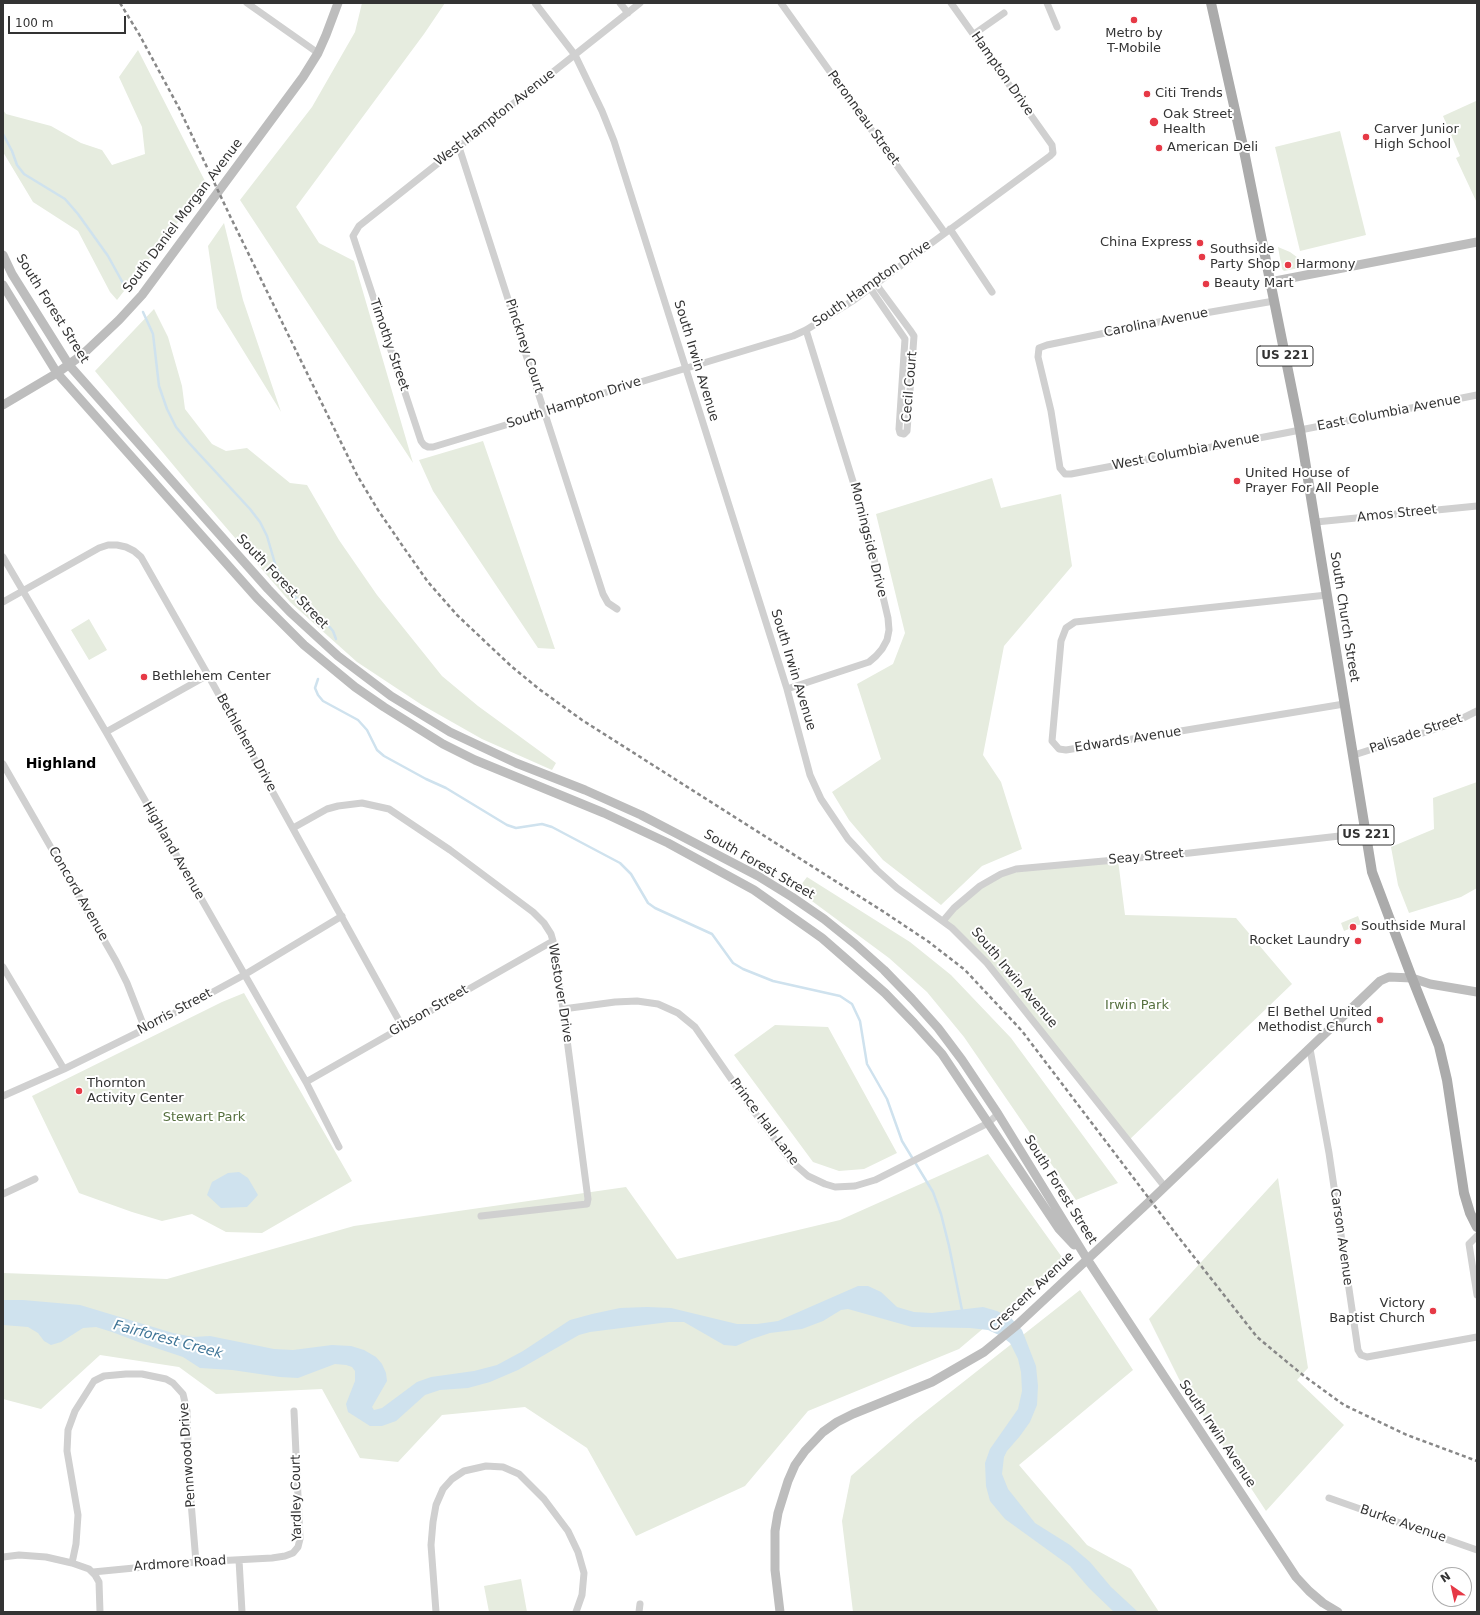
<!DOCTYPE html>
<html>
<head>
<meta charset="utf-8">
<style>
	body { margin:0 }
	#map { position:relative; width:1480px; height:1615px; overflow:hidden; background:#fff; font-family:"DejaVu Sans",sans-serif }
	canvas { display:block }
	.frame { position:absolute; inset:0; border:4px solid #333; pointer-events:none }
	.north { position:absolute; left:1432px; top:1567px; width:40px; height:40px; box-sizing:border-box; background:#fff; border:1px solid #adadad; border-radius:50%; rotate:326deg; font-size:11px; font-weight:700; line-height:16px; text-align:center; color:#333 }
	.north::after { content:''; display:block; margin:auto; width:14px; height:18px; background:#e63946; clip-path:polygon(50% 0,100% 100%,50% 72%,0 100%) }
	.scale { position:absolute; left:8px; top:16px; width:118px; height:18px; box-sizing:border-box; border:2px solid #333; border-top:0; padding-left:5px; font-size:12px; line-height:14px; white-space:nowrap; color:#333; -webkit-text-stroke:3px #fff; paint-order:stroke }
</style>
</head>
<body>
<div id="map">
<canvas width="1480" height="1615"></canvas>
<div class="frame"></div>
<div class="north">N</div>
<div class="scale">100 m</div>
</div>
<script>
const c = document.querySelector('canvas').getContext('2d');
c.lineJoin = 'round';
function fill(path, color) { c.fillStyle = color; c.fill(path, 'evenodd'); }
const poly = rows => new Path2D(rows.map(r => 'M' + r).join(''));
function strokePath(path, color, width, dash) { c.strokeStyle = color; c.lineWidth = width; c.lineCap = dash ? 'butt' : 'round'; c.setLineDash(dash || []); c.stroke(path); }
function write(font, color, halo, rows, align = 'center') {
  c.font = font + ' "DejaVu Sans",sans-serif'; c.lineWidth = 4; c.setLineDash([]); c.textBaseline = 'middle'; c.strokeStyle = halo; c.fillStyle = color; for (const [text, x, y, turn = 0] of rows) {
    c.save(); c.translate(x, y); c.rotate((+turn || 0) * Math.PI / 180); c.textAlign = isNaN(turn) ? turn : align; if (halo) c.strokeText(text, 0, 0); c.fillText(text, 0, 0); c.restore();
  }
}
const green = poly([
	[362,3,445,3,424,34,296,207,319,243,354,261,413,463,240,200,312,107,355,32],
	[138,50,207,185,117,300,110,292,78,231,33,202,3,152,3,110,6,114,51,126,81,143,102,150,112,165,145,154,142,127,119,77],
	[1476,101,1477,103,1477,203,1456,158,1460,156,1443,116],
	[1340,131,1366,235,1300,251,1275,147],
	[224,223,243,300,281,412,217,308,208,246],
	[1278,247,1290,252,1309,266,1284,271,1282,269],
	[154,309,168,337,182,386,185,409,212,444,226,451,247,448,290,483,307,485,339,540,377,595,442,676,478,706,556,763,552,770,482,739,422,705,357,662,290,602,199,496,95,371],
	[483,441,555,649,538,648,433,491,419,460],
	[992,478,1001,508,1061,494,1072,566,1004,646,983,755,1001,782,1022,849,982,866,941,905,883,860,849,820,832,792,881,759,857,684,893,664,905,633,876,514],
	[89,619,107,650,89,660,71,630],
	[1477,782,1477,888,1461,897,1409,913,1398,885,1391,847,1434,829,1433,798],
	[1118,860,1125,915,1236,918,1292,984,1128,1141,1008,988,943,921,954,908,1001,874],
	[807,877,910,942,951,975,1011,1038,1118,1183,1076,1200,964,1037,927,992,889,958,797,890],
	[1358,916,1361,924,1344,931,1341,923],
	[244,993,352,1181,262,1233,226,1232,192,1214,162,1221,132,1212,79,1193,32,1096,222,1002],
	[775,1025,828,1027,897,1153,864,1169,839,1171,813,1162,734,1055],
	[988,1154,1064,1260,959,1349,808,1411,745,1486,636,1536,587,1448,525,1407,442,1415,398,1462,360,1458,322,1389,216,1394,179,1367,100,1355,41,1409,3,1399,3,1273,167,1279,354,1226,626,1187,677,1259,840,1220],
	[1278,1178,1308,1368,1297,1380,1344,1425,1266,1511,1179,1379,1149,1319],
	[1080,1290,1133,1370,1019,1465,1087,1545,1131,1569,1159,1612,853,1612,842,1521,851,1476,915,1420],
	[521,1579,527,1612,489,1612,484,1586]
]);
const water = poly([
	[239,1172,248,1178,258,1195,247,1207,221,1208,207,1195,212,1182,228,1173],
	[858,1286,868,1286,881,1292,897,1307,914,1312,932,1313,983,1307,997,1311,1011,1318,1022,1330,1036,1366,1038,1386,1037,1405,1030,1422,1020,1436,1007,1451,1004,1457,1002,1474,1008,1489,1035,1523,1070,1545,1090,1562,1111,1587,1138,1612,1114,1612,1089,1588,1070,1566,1005,1519,990,1501,986,1486,985,1463,990,1449,1018,1409,1022,1391,1021,1372,1018,1359,1010,1343,1001,1336,988,1330,970,1328,912,1327,848,1309,841,1310,823,1321,802,1329,770,1333,752,1339,736,1346,724,1345,684,1322,669,1322,590,1332,579,1335,518,1370,490,1382,468,1388,440,1390,425,1395,396,1421,382,1426,370,1426,348,1412,346,1404,355,1381,355,1371,352,1367,346,1365,335,1364,298,1378,280,1377,232,1370,200,1368,183,1357,141,1343,112,1332,96,1327,83,1328,61,1342,51,1345,44,1341,38,1333,28,1327,3,1325,3,1300,23,1300,80,1305,173,1333,193,1337,210,1336,274,1349,293,1350,332,1345,351,1346,364,1350,376,1357,382,1364,386,1373,387,1381,372,1407,374,1410,382,1408,417,1382,431,1377,474,1371,497,1365,523,1351,570,1320,592,1314,620,1308,647,1307,671,1308,737,1324,757,1324,778,1321]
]);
const stream = poly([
	[3,134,12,151,17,165,24,174,65,199,78,214,108,256,124,285],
	[143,312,153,334,159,386,167,409,176,427,189,443,250,509,260,522,267,536,276,567,285,582,295,597,315,616,327,624,333,631,336,639],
	[318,679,315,688,318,695,323,701,358,720,367,730,377,750,384,756,426,779,446,788,507,825,516,828,542,824,552,827,620,863,631,874,648,903,655,908,712,934,733,963,743,969,773,981,840,996,852,1004,860,1021,867,1064,887,1099,902,1141,933,1192,941,1214,949,1246,962,1310]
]);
const street = poly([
	[247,3,318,53],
	[535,3,575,55,602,111,614,141,787,689,810,775,821,799,848,839,877,870,897,888,952,928,987,963,1165,1187],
	[620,3,628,13],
	[640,3,359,226,353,236,421,441,424,445,428,447,433,447,509,424,574,402,793,336,806,330,854,300,1050,156,1053,153,1052,145,951,3],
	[781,3,945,233],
	[1047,3,1057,27],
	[974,34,1004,13],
	[459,147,603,594,608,603,617,609],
	[950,229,992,292],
	[870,288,905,339,899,429,900,433,904,434,907,431,914,336,910,330,876,284],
	[1274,301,1188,316,1047,345,1039,348,1038,357,1051,411,1060,468,1065,474,1071,474,1285,433,1477,395],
	[1316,522,1477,506],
	[3,557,106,732,306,1082,339,1147],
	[1327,595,1075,622,1066,628,1061,641,1052,741,1059,749,1066,750,1344,704],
	[3,602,99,548,108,545,117,545,126,547,134,551,141,557,208,675,402,1026],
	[787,689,869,662,876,656,882,649,887,640,889,630,888,618,865,520,806,330],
	[106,732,208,675],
	[1354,755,1451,724,1477,711],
	[3,764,116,961,127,983,145,1029],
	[293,828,327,809,338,806,362,803,389,809,450,850,533,912,544,923,551,934,553,941,563,1009,588,1199,587,1204,481,1216],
	[943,921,954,908,980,886,1001,874,1016,869,1181,854,1366,833],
	[3,967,64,1069],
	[563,1009,615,1002,637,1001,658,1004,678,1013,695,1027,752,1109,791,1161,808,1176,825,1184,835,1187,855,1186,875,1180,988,1123,998,1114],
	[1310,1049,1329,1153,1358,1350,1361,1355,1367,1357,1477,1337],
	[306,1082,553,941],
	[3,1096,64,1069,145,1029,244,975,342,916],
	[3,1194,35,1179],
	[1477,1236,1469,1244,1477,1295],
	[1329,1498,1477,1550],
	[3,1557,19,1555,46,1557,72,1563,89,1569,95,1575,99,1582,100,1612],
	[239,1560,242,1612],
	[72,1563,76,1544,78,1515,67,1451,68,1430,75,1411,94,1381,104,1376,126,1374,142,1374,166,1379,173,1383,183,1394,187,1411,189,1478,196,1562],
	[93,1572,196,1562,272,1558,285,1556,293,1553,298,1547,300,1539,294,1411],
	[436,1612,431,1545,433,1522,436,1505,443,1489,452,1479,464,1471,486,1466,503,1467,519,1474,544,1499,568,1531,578,1552,584,1573,582,1595,576,1612],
	[639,1612,640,1604]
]);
const secondary = poly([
	[3,255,12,274,69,365,268,589,290,612,338,656,391,696,450,732,516,763,585,790,641,815,758,876,792,897,824,919,855,944,884,970,912,999,938,1028,962,1060,998,1114,1087,1259,1296,1577,1309,1591,1323,1603,1338,1612],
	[1270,282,1477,242],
	[3,285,57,373,257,598,304,645,355,687,384,707,443,744,475,760,604,813,668,843,754,890,822,938,885,993,914,1023,942,1054,1059,1229,1074,1245],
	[3,405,57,373,82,355,119,320,142,295,303,77,318,53,326,35,338,3],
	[780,1612,775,1570,775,1531,778,1513,788,1481,795,1465,805,1451,823,1432,837,1422,853,1414,932,1382,984,1352,1017,1325,1151,1200,1380,981,1389,977,1412,978,1430,984,1477,992]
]);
const primary = poly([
	[1211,3,1243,146,1300,430,1372,872,1412,978,1439,1046,1447,1080,1464,1193,1470,1213,1477,1227]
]);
const rail = poly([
	[120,3,139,34,179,108,230,216,357,475,378,510,404,548,428,582,457,615,511,666,539,689,582,720,884,912,929,942,965,970,1022,1031,1176,1234,1257,1337,1304,1376,1344,1405,1407,1435,1477,1461]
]);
const markers = [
	[1134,20,4,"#e63946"],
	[1147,94,4,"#e63946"],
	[1154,122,5,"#e63946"],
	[1366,137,4,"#e63946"],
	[1159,148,4,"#e63946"],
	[1200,243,4,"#e63946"],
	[1202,257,4,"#e63946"],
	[1288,265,4,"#e63946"],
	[1206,284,4,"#e63946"],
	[1237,481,4,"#e63946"],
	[144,677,4,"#e63946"],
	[1353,927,4,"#e63946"],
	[1358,941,4,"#e63946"],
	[1380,1020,4,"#e63946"],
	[79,1091,4,"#e63946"],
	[1433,1311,4,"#e63946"]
];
const shields = [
	[1285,356,56],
	[1366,835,56]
];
const shieldNames = [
	["US 221",1285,356],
	["US 221",1366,835]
];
const poiNames = [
	["Metro by",1134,34,"center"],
	["T-Mobile",1134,49,"center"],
	["Citi Trends",1155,94],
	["Oak Street",1163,115],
	["Health",1163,130],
	["Carver Junior",1374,130],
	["High School",1374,145],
	["American Deli",1167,148],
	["China Express",1192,243,"right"],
	["Southside",1210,250],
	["Party Shop",1210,265],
	["Harmony",1296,265],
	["Beauty Mart",1214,284],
	["United House of",1245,474],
	["Prayer For All People",1245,489],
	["Bethlehem Center",152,677],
	["Southside Mural",1361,927],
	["Rocket Laundry",1350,941,"right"],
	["El Bethel United",1372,1013,"right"],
	["Methodist Church",1372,1028,"right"],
	["Thornton",87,1084],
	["Activity Center",87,1099],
	["Victory",1425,1304,"right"],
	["Baptist Church",1425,1319,"right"]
];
const streetNames = [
	["Hampton Drive",1002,74,55],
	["West Hampton Avenue",495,118,-38],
	["Peronneau Street",863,118,54],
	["South Daniel Morgan Avenue",183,216,-53],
	["South Hampton Drive",872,284,-35],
	["South Forest Street",52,309,58],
	["Carolina Avenue",1156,323,-11],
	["Timothy Street",389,345,71],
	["Pinckney Court",524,346,72],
	["South Irwin Avenue",696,361,73],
	["Cecil Court",910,387,-85],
	["South Hampton Drive",574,403,-18],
	["East Columbia Avenue",1389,413,-11],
	["West Columbia Avenue",1186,452,-11],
	["Amos Street",1397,514,-6],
	["Morningside Drive",868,540,76],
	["South Forest Street",282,582,46],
	["South Church Street",1344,617,81],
	["South Irwin Avenue",793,670,73],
	["Palisade Street",1416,734,-19],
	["Edwards Avenue",1128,740,-9],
	["Bethlehem Drive",246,743,61],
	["Highland Avenue",173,851,60],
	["Seay Street",1146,857,-5],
	["South Forest Street",759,865,30],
	["Concord Avenue",78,894,60],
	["South Irwin Avenue",1014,978,50],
	["Westover Drive",560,993,81],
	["Gibson Street",429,1011,-30],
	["Norris Street",175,1012,-28],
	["Prince Hall Lane",764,1122,53],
	["South Forest Street",1060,1190,58],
	["Carson Avenue",1341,1237,82],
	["Crescent Avenue",1032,1292,-43],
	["South Irwin Avenue",1217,1434,56],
	["Pennwood Drive",188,1455,-94],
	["Yardley Court",297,1498,-91],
	["Burke Avenue",1403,1524,19],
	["Ardmore Road",180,1564,-4]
];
const parkNames = [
	["Irwin Park",1137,1006],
	["Stewart Park",204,1118]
];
const neighbourhoodNames = [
	["Highland",61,764]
];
const waterNames = [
	["Fairforest Creek",168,1340,15]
];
fill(green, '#e6ecdf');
fill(water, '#cfe2ee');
strokePath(stream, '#cfe2ee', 2.5);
strokePath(street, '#d0d0d0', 7);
strokePath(secondary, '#bdbdbd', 9);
strokePath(primary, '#ababab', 10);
strokePath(rail, '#888', 2.5, [4, 3]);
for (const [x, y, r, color] of markers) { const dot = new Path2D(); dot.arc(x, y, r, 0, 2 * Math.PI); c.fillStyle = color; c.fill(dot); strokePath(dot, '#fff', 1.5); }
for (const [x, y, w] of shields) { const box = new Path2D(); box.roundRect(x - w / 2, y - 10, w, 20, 3); c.fillStyle = '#fff'; c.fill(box); strokePath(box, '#333', 1); }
write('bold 12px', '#333', null, shieldNames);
write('13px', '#333', '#fff', poiNames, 'left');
write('13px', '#333', '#fff', streetNames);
write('13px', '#56703f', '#fff', parkNames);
write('bold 14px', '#000', '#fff', neighbourhoodNames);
write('italic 14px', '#3f7597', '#fff', waterNames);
</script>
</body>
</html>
